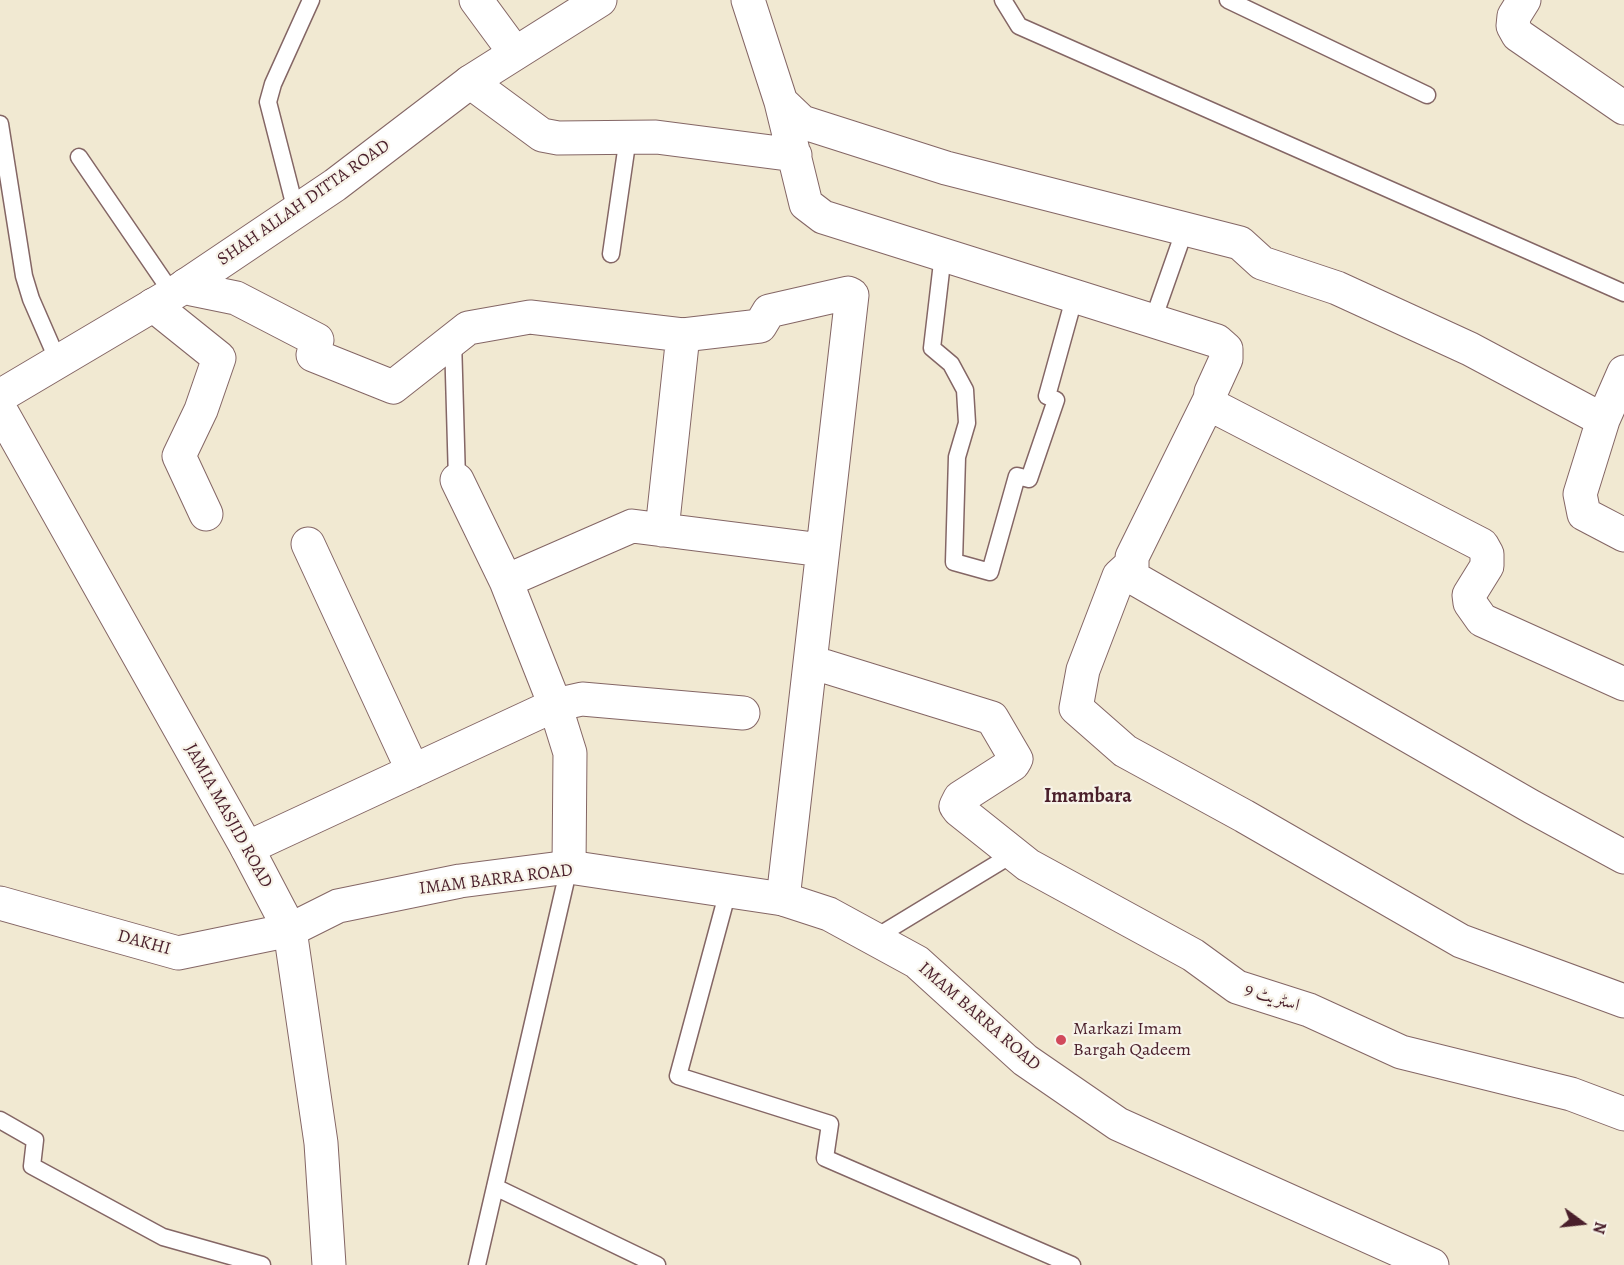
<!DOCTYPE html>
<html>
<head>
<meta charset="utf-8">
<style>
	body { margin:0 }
	#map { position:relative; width:1624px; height:1265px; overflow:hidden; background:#f1e9d2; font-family:Alegreya,serif }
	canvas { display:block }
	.north { position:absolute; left:1552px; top:1193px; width:60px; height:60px; -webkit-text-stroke:4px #f7f3e8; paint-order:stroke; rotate:105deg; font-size:16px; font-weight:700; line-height:24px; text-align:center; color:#4a1f2b }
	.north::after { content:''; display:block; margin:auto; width:21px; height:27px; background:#4a1f2b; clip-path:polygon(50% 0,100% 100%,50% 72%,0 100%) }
</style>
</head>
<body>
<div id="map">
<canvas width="1624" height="1265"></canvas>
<div class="north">N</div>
</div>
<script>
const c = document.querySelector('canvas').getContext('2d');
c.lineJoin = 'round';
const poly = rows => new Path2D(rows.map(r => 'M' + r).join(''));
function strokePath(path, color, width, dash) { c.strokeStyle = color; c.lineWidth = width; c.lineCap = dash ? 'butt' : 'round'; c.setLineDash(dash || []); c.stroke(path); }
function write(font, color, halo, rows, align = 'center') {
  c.font = font + ' Alegreya,Amiri,serif'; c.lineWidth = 4.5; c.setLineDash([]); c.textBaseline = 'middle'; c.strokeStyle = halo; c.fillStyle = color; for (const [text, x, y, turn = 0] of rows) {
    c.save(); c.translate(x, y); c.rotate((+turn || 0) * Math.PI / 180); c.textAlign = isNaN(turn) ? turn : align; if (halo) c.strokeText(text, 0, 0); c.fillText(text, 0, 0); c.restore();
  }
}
const lane = poly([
	[1003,0,1019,26,1624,293],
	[1228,0,1427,95],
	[0,124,24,276,31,299,58,361],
	[79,157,172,293],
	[296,211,268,102,273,84,311,0],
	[611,254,628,137],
	[943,254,932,348,951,364,965,390,967,423,957,457,954,562,990,572,1017,476,1029,479,1056,400,1047,396,1075,295],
	[1153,320,1185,229],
	[453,340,457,480],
	[728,891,678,1076,830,1124,825,1158,1072,1265],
	[873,939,1013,854],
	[0,1120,35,1140,32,1166,163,1237,262,1265],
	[495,1187,657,1265],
	[477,1265,569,867]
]);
const street = poly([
	[476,0,515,53],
	[748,0,781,102,806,204,823,217,1217,341,1226,349,1226,359,1211,392,1210,399,1213,406,1482,545,1487,554,1487,566,1469,595,1470,603,1482,620,1624,684],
	[1524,0,1514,16,1513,26,1518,35,1624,108],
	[470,82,542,135,558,138,656,137,795,155],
	[781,102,802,122,946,168,1240,243,1262,263,1337,288,1470,349,1603,420],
	[186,285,192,289,236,298,317,340,313,355,393,387,468,328,530,317,683,335,760,326,769,311,848,293,852,295,783,899],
	[153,305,219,358,201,410,179,456,206,514],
	[1624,372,1603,420,1580,494,1584,514,1624,535],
	[1210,399,1132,557,1132,577,1532,807,1624,857],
	[457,480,506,581,555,705,570,753,569,867],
	[662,530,683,335],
	[308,544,413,771],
	[1131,565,1119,576,1083,670,1076,708,1125,751,1244,816,1461,941,1624,1001],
	[506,581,632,526,822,550],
	[811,662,992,718,1016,759,1013,764,960,798,956,806,959,810,1028,865,1193,955,1237,987,1309,1010,1401,1052,1571,1094,1624,1114],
	[247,848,555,705,582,699,743,713],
	[0,903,178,953,290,930]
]);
const secondary = poly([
	[0,396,179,290,335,185,470,82,600,0],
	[0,409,247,848,290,930,321,1143,329,1265],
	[290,930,338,906,460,881,569,867,783,899,829,914,917,962,1025,1060,1118,1124,1432,1265]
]);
const markers = [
	[1061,1040,6,"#d1495b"]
];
const streetNames = [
	["SHAH ALLAH DITTA ROAD",304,203,-35],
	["JAMIA MASJID ROAD",228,816,61],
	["IMAM BARRA ROAD",496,880,-7],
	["DAKHI",144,943,15],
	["اسٹریٹ 9",1272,998,18],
	["IMAM BARRA ROAD",979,1017,41]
];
const poiNames = [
	["Markazi Imam",1073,1030],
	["Bargah Qadeem",1073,1051]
];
const neighbourhoodNames = [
	["Imambara",1088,797]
];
strokePath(lane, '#846665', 19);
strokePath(street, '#846665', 35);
strokePath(secondary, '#846665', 35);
strokePath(lane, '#fff', 16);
strokePath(street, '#fff', 33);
strokePath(secondary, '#fff', 33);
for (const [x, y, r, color] of markers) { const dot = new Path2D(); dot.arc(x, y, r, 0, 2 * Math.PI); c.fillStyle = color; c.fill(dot); strokePath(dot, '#f7f3e8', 2); }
write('18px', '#4a1f2b', '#f7f3e8', streetNames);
write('18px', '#4a1f2b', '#f7f3e8', poiNames, 'left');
write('bold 20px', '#4a1f2b', '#f7f3e8', neighbourhoodNames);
</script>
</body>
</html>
